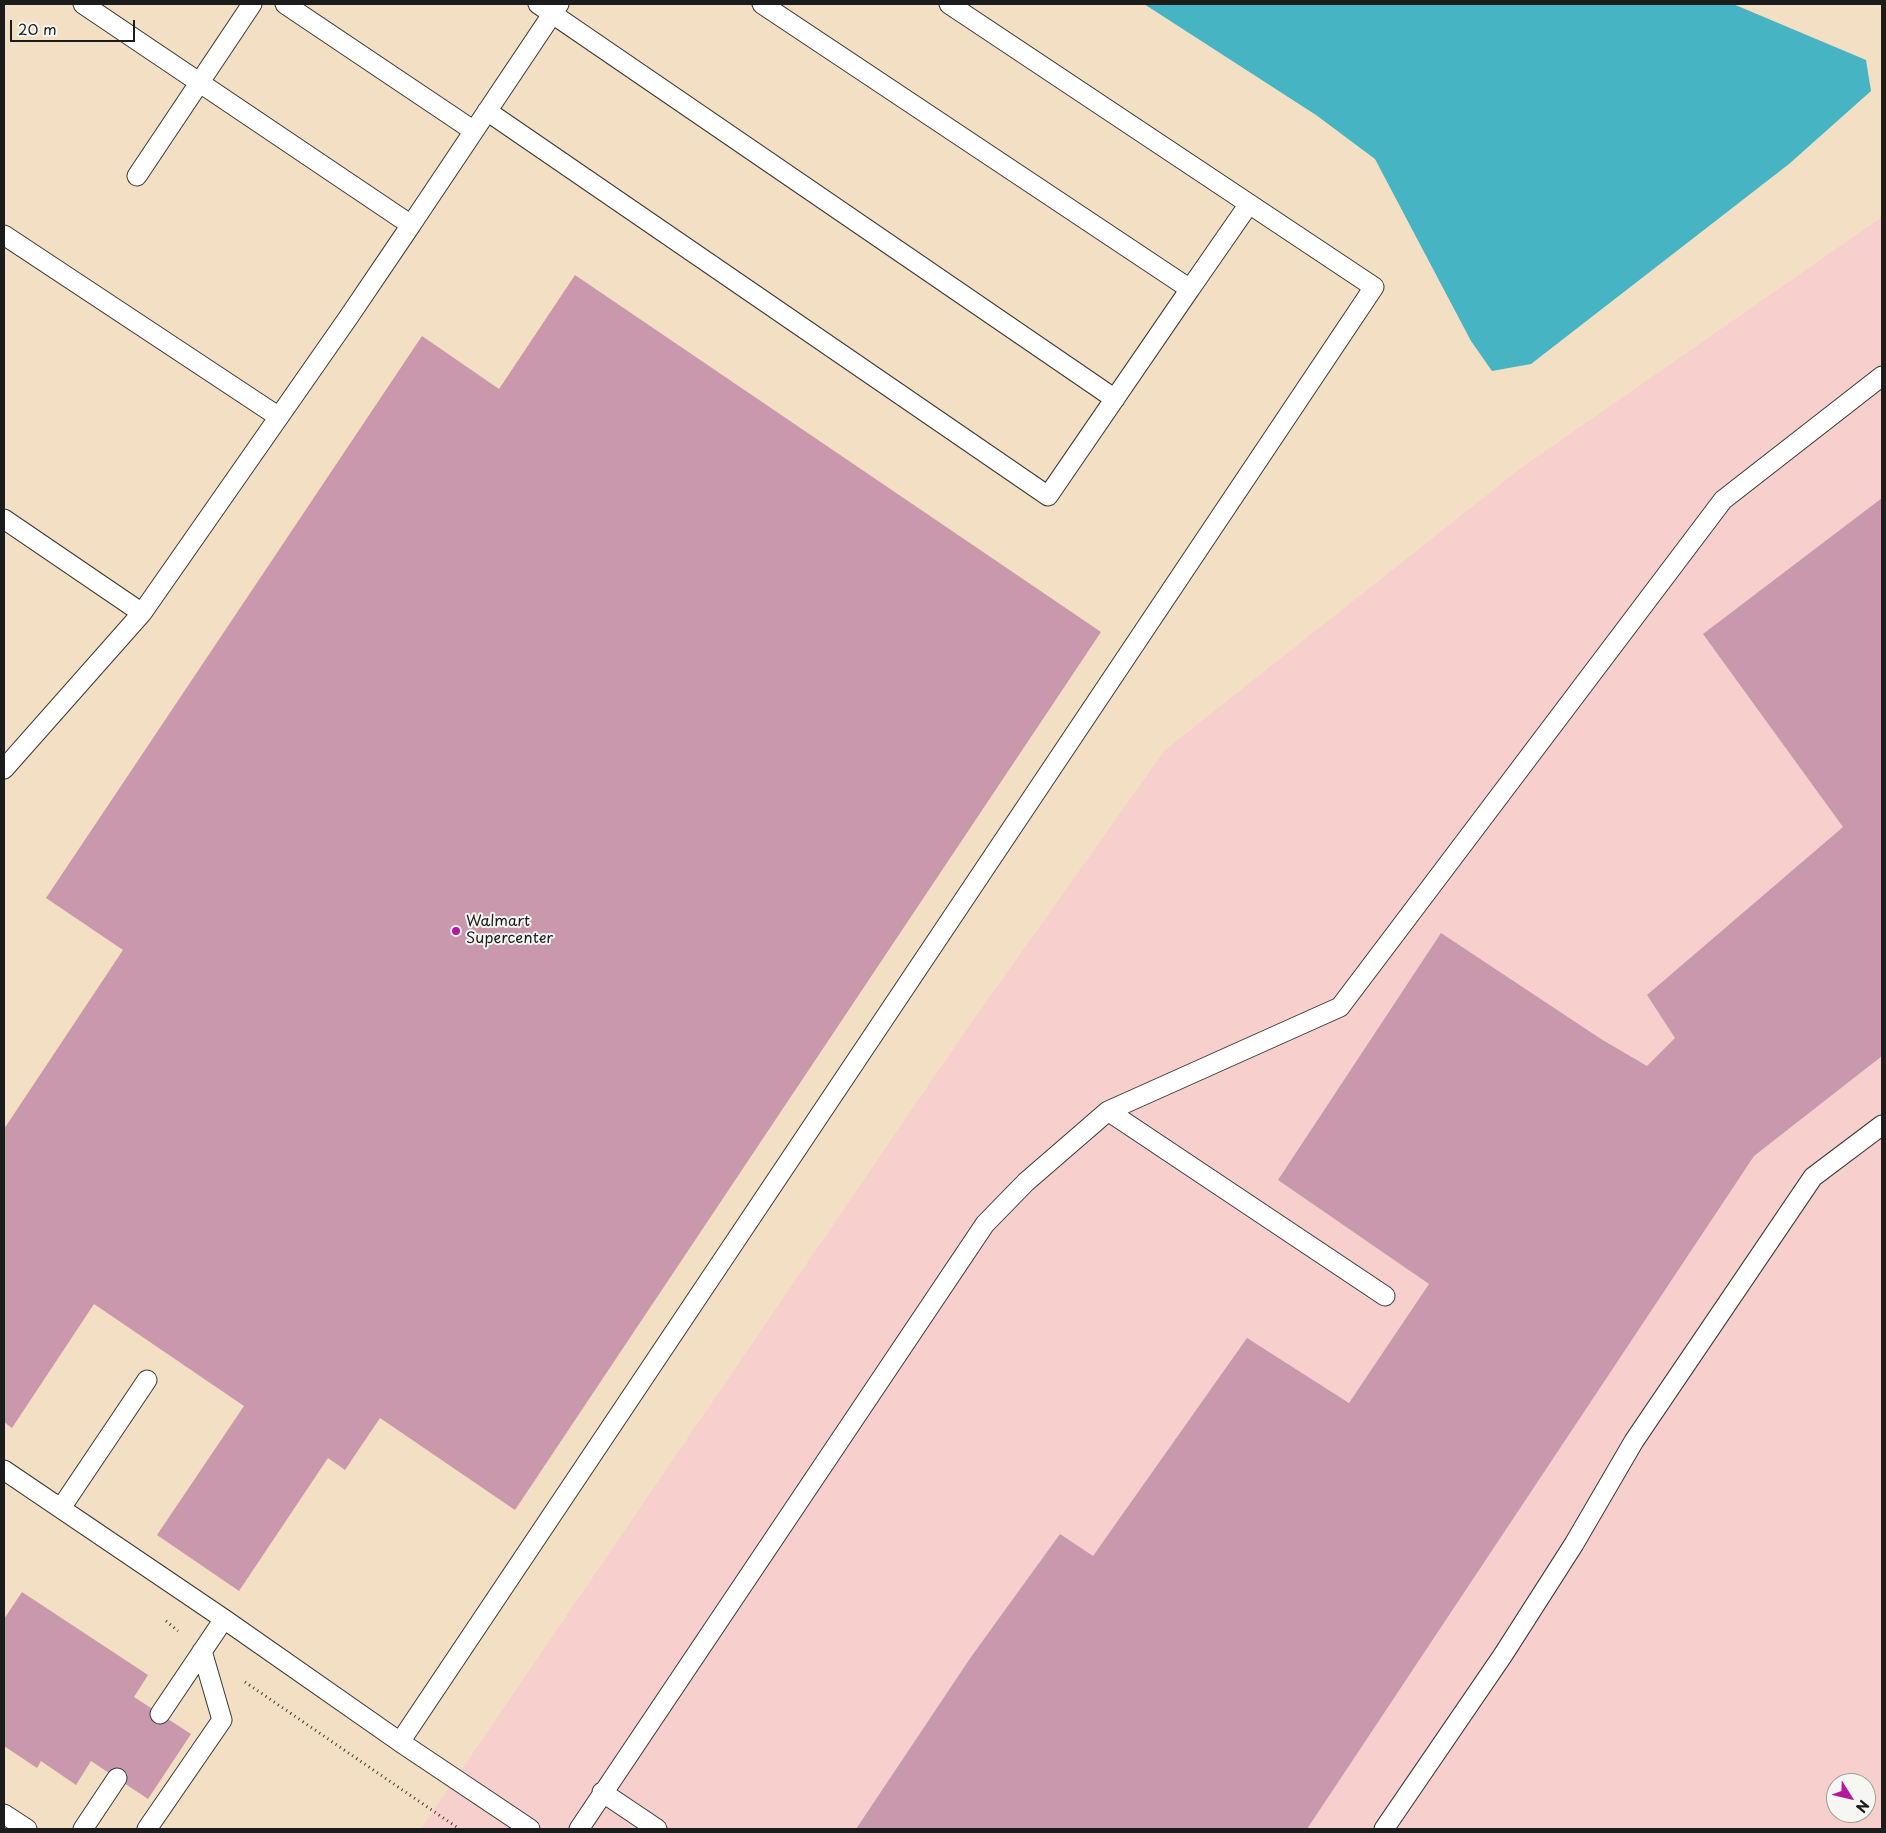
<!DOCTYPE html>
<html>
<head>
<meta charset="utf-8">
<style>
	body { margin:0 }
	#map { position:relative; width:1886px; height:1833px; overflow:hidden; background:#f3dfc4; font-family:"Playpen Sans",sans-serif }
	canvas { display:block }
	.frame { position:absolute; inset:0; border:5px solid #1c1c1c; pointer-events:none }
	.north { position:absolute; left:1826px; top:1773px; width:50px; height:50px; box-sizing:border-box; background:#f6f6f2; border:1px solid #9f9f9c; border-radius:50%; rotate:126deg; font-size:14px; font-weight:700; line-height:20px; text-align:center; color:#1c1c1c }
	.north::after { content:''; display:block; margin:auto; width:18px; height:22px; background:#b5179e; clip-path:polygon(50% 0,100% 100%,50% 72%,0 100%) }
	.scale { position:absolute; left:10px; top:20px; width:125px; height:22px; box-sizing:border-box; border:2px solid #1c1c1c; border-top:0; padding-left:6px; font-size:15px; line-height:18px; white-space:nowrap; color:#1c1c1c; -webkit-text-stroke:4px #f6f6f2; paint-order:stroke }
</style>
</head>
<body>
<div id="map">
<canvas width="1886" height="1833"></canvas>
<div class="frame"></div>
<div class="north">N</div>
<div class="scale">20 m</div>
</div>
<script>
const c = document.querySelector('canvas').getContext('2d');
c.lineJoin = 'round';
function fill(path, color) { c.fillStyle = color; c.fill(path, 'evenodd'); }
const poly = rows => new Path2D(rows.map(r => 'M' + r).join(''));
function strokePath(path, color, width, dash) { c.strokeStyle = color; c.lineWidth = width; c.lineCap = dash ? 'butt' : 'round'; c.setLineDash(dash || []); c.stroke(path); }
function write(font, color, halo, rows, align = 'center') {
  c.font = font + ' "Playpen Sans",sans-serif'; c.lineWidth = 4; c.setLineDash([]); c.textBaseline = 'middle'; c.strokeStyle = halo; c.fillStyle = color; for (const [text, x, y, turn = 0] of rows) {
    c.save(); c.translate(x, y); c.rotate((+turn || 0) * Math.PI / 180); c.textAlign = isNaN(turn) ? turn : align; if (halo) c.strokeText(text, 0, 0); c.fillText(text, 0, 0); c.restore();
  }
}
const built = poly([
	[1882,217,1882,1829,421,1829,964,1033,1165,750,1521,468],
	[1836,1783,1866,1783,1866,1813,1836,1813]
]);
const water = poly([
	[1144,4,1733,4,1866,60,1871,91,1789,164,1531,364,1492,371,1471,341,1375,159,1316,115]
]);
const building = poly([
	[575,275,1101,632,515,1510,380,1418,345,1470,328,1458,239,1591,157,1535,244,1406,94,1304,12,1428,4,1422,4,1129,123,950,46,898,422,336,499,389],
	[1882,498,1882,1056,1754,1156,1307,1829,856,1829,971,1657,1060,1534,1093,1556,1247,1338,1349,1403,1429,1284,1278,1180,1441,933,1601,1039,1647,1066,1675,1038,1647,995,1843,827,1703,634],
	[22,1592,148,1675,134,1697,191,1734,148,1799,91,1761,76,1785,41,1761,37,1768,4,1746,4,1619]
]);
const path = poly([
	[166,1621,178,1631],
	[245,1682,458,1828,457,1829]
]);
const service = poly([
	[285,4,474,131],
	[538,4,1115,399],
	[762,4,1190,289,1249,204],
	[487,111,1048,496,1190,289],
	[137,176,252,4],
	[411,225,559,4],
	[4,235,279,417],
	[4,519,142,613],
	[4,769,142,613,348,318,411,225,83,4],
	[1108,1111,1385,1296],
	[4,1470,224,1619,400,1742,1374,287,949,4],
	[61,1508,147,1380],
	[160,1714,224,1619],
	[400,1742,530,1829],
	[602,1792,657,1829],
	[4,1814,27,1829],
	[83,1829,117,1778],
	[147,1829,222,1720,202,1651],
	[579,1829,985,1224,1026,1182,1108,1111,1340,1007,1723,500,1882,376],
	[1384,1829,1503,1655,1574,1544,1634,1441,1813,1177,1882,1125]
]);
const markers = [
	[456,931,5,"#b5179e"]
];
const poiNames = [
	["Walmart",466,922],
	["Supercenter",466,939]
];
fill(built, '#f7d0ce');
fill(water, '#46b4c2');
fill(building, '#c998ad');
strokePath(service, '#3c3935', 21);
strokePath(path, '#3c3935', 3, [1, 4]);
strokePath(service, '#fff', 19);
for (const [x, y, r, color] of markers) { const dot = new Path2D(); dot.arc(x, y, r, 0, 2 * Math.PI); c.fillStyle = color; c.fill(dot); strokePath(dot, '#f6f6f2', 2); }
write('15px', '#1c1c1c', '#f6f6f2', poiNames, 'left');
</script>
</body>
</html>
